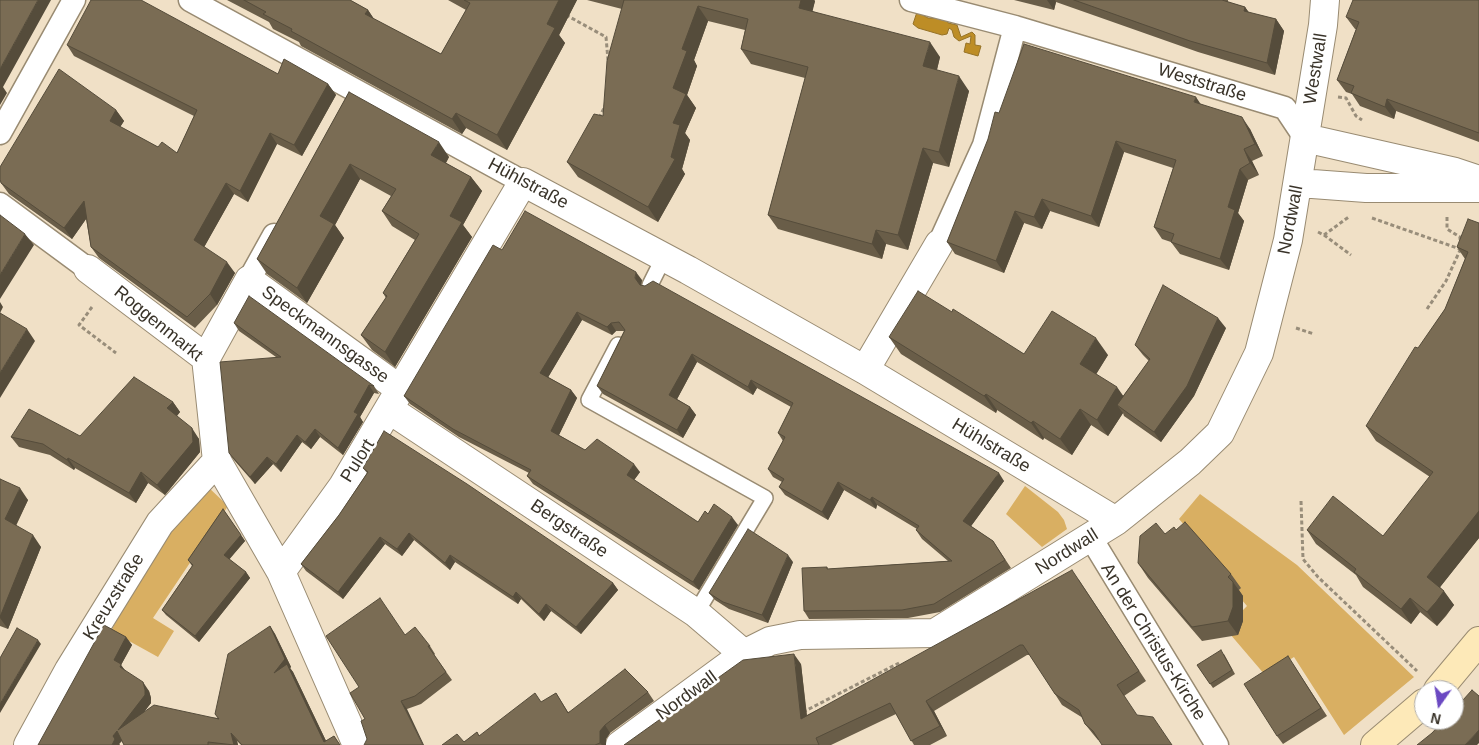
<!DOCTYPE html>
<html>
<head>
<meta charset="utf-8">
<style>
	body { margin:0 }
	#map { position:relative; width:1479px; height:745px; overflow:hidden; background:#f0e0c6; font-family:Helvetica,sans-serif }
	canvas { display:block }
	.north { position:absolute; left:1414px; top:680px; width:50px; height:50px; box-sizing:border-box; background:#fff; border:1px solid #b0ada9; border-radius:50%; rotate:193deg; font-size:14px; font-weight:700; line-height:20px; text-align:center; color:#393329 }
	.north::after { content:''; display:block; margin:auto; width:18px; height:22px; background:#6b49c2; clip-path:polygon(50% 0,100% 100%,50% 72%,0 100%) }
</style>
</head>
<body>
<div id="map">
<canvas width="1479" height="745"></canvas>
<div class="north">N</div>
</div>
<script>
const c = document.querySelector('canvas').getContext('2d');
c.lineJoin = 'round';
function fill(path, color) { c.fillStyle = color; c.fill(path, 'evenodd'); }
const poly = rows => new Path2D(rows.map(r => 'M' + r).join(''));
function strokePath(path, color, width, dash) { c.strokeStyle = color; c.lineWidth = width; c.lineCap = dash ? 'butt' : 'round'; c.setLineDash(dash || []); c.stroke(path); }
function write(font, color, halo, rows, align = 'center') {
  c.font = font + ' Helvetica,sans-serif'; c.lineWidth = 5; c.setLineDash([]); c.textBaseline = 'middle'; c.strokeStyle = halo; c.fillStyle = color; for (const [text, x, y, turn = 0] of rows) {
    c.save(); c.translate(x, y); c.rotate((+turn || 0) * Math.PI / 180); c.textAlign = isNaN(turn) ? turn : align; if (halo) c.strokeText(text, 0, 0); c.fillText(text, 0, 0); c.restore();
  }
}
const green = poly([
	[206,485,228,506,153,618,174,631,158,657,111,631,151,557],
	[1025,486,1058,512,1064,520,1067,529,1042,547,1006,514],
	[1200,494,1297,565,1414,677,1344,735,1294,657,1265,675,1230,634,1240,613,1247,606,1236,593,1240,589,1179,519]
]);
const water = poly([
	[917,12,928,18,948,19,948,23,957,25,961,37,972,32,975,35,975,45,981,46,978,56,964,52,966,43,970,44,971,36,959,41,954,37,952,30,949,28,947,34,942,35,918,28,913,24,917,12]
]);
const path = poly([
	[566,15,606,37,608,60],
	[1338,97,1346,98,1356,116,1362,120],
	[599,118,605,106],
	[1447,217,1447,229,1460,237,1460,242],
	[1372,218,1460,249],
	[1318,232,1324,235,1350,216],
	[1324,235,1351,255],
	[92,307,79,325,116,353],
	[1427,309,1446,281,1461,248],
	[1296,328,1314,334],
	[1301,501,1303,559,1318,577,1417,671],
	[803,712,899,663]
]);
const service = poly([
	[650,285,664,257],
	[618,345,589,400,765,498,696,613]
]);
const pedestrian = poly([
	[190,0,523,182],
	[911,0,1015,27,1285,108,1305,138],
	[0,133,74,0],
	[0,204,88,269],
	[939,244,984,145,1015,27],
	[249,280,274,235],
	[1091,538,1217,745]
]);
const minor = poly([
	[1305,138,1455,172,1473,178],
	[1299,183,1366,188,1479,188],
	[88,269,206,358,217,461,281,572,357,745],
	[206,358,249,280,401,390],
	[865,370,939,244],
	[390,410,696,613,744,654],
	[281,572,343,486,523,182,688,270,865,370,1116,521],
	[28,745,69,670,160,523,217,461],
	[620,745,744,654,770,641,800,635,935,633,1116,521,1190,462,1220,433,1259,353,1288,240,1323,25,1325,0]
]);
const secondary = poly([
	[1438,690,1479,641],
	[1375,745,1424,703]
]);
const wall = poly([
	[227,0,350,0,368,10,374,19,441,54,466,10,448,0,577,0,559,35,565,43,507,150,466,128,462,134,301,46,299,42,273,29,269,22],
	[587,0,814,0,815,1,812,11,940,57,937,70,969,91,949,167,933,163,908,250,886,244,882,259,778,229,768,215,805,78,751,64,741,49,745,30,708,21,694,60,697,66,687,95,696,108,685,133,690,140,682,169,685,174,658,222,578,177,567,162,603,116,622,9],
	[1014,0,1228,0,1228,2,1245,7,1249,13,1276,19,1284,31,1275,75,1198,52,1056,2,1054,10],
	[1479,0,1479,142,1396,111,1394,119,1360,106,1352,94,1346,92,1337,80,1356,29,1355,29,1346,17],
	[67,45,278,74,328,84,336,95,302,156,277,144,248,202,234,194,204,247,235,273,217,305,195,328,99,258,91,247,86,219,72,239,9,194,1,183,116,110,124,121,120,127,158,147,177,153,194,116,74,56],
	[349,92,449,157,446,163,471,177,482,191,463,225,472,237,395,367,372,350,361,335,386,298,383,293,415,240,392,226,382,211,391,196,360,179,335,225,344,238,307,303,267,274,257,259],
	[1201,104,1250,129,1263,156,1252,161,1259,175,1248,180,1238,213,1244,221,1229,270,1180,254,1171,242,1162,239,1154,227,1173,168,1124,152,1099,227,1050,211,1042,229,1024,223,1004,273,955,254,947,242,999,113],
	[1479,223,1479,538,1440,587,1454,605,1446,616,1437,626,1420,612,1411,624,1363,587,1356,575,1316,544,1307,530,1383,536,1430,477,1376,441,1366,426,1445,309,1465,259,1457,247],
	[502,250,642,280,641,285,1004,481,971,526,993,541,1011,568,940,612,908,618,809,619,804,611,827,567,828,569,948,561,922,539,916,530,917,529,877,505,876,509,844,490,828,520,785,495,779,487,782,482,773,477,768,469,783,441,778,433,791,407,757,388,753,395,697,362,677,399,690,407,696,415,683,438,603,394,597,386,624,331,616,331,612,335,582,320,548,377,571,390,577,398,559,435,585,450,640,472,634,480,698,522,708,514,738,525,699,590,533,484,527,476,529,473,459,437,410,404,404,396],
	[952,312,1024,354,1108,355,1096,374,1123,396,1149,361,1143,355,1135,345,1226,328,1194,396,1161,442,1124,416,1123,413,1108,436,1091,425,1072,455,1044,438,1043,440,997,410,996,413,901,354,889,337],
	[234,323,374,386,379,394,374,393,360,417,363,422,343,455,320,437,311,449,302,442,281,472,273,464,255,484,234,460,229,453,276,357,239,331],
	[173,402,180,412,177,416,199,439,200,452,165,495,148,483,136,503,75,468,74,470,50,455,19,447,11,437,80,436],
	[363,468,613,583,618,590,581,634,551,611,544,621,521,599,518,604,455,562,450,570,414,540,402,556,385,544,343,599,306,571,301,564,339,515,367,473],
	[0,479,28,500,16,526,41,547,8,629,0,626],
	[223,509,245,541,229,559,246,572,250,578,199,642,166,615,162,610,192,566,188,560],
	[1176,530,1231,574,1241,588,1239,590,1243,596,1243,621,1238,635,1202,641,1148,578,1138,563,1165,534],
	[793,562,768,623,729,609,715,600,709,593],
	[1079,580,1146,681,1124,696,1098,740,1093,734,1085,724,1083,718,1062,705,1030,655,1027,655,934,711,947,736,930,745,914,745,896,714,831,745,624,745,801,664,807,715],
	[270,626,275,634,291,667,290,668,293,672,326,741,334,736,340,745,241,745,237,741,238,745,124,745,122,741,119,744,120,745,38,745,126,637,132,645,121,665,126,672,149,691,151,698,151,703,144,712,218,718,215,714],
	[406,635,430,646,435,654,434,655,452,680,421,704,407,709,367,739,365,719,359,687],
	[1224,654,1235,674,1213,688,1197,665],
	[1293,664,1327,716,1283,744,1277,736],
	[648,692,654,701,610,733,606,739,606,745,442,745,464,742,477,732,479,736,542,702,556,693,568,712]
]);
const shadedWall = poly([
	[38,0,51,0,3,87,7,93,0,105,0,69],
	[559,0,577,0,559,35,565,43,507,150,497,135,547,24],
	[801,0,814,0,815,1,810,22,799,8],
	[1047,0,1055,0,1056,2,1054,10],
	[698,6,708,21,694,60,697,66,687,95,696,108,685,133,690,140,682,169,685,174,658,222,648,207,671,157,673,123,673,88,682,49],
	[1245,7,1253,18,1244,11],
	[368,10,378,25,365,14],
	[1276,19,1284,31,1275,75,1267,63],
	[930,42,940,57,934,81,923,66],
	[959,76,969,91,949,167,939,152],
	[328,84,336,95,302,156,294,145],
	[1196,97,1204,109,1194,102],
	[1387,99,1396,111,1394,119,1385,107],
	[116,110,124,121,117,132,110,121],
	[456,113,466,128,462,134,452,119],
	[1242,117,1250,129,1263,156,1255,144],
	[270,133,277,144,248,202,240,191],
	[1116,141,1124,152,1099,227,1091,216],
	[439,142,449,157,442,170,431,155],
	[923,148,933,163,908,250,898,235],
	[1244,149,1252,161,1259,175,1250,163],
	[350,164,360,179,335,225,344,238,307,303,297,288,320,216],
	[1240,169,1248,180,1238,213,1244,221,1229,270,1220,259,1228,207],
	[471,177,482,191,463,225,472,237,395,367,385,352,450,216],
	[226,183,234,194,202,251,194,240],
	[1042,199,1050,211,1042,229,1034,217],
	[84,201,91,212,72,239,64,228],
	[1015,211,1024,223,1004,273,996,261],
	[876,230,886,244,882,259,872,244],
	[25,234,34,245,0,299,0,275],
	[227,262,235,273,217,305,210,294],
	[636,272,642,280,641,286,635,278],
	[0,302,3,307,0,313],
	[577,312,582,320,546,381,540,373],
	[1218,318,1226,328,1194,396,1161,442,1154,432],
	[611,323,616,331,612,335,607,327],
	[27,329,35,341,0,398,0,373],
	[1096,338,1108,355,1092,381,1080,364],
	[692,354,697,362,675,403,669,395],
	[751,380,757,388,753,395,748,387],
	[369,385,374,393,360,417,363,422,343,455,338,448,354,412],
	[1117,387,1129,404,1117,405,1123,413,1108,436,1097,420],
	[571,390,577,398,557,439,551,431],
	[986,394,997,410,996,413,984,396],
	[173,402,180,412,174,419,167,408],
	[690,407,696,415,683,438,677,430],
	[1080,409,1091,425,1072,455,1060,439],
	[1033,421,1044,438,1043,440,1031,423],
	[192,428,199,439,200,452,165,495,157,485],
	[315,429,320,437,311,449,305,442],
	[297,435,302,442,281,472,276,464],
	[267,457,273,464,255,484,250,477],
	[68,458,75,468,74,470,67,460],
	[634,464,640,472,632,483,627,475],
	[141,472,148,483,136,503,129,493],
	[999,473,1004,481,969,529,963,521],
	[838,482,844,490,828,520,822,512],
	[20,488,28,500,13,531,5,519],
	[872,497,877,505,876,509,870,500],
	[1479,511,1479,538,1437,591,1427,577],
	[732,517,738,525,699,590,693,582],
	[409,533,414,540,402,556,397,549],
	[33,535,41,547,8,629,0,618,0,617],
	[241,535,245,541,228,561,224,555],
	[380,537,385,544,343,599,338,592],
	[450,555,455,562,450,570,445,563],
	[788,555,793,562,768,623,762,615],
	[246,572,250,578,199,642,195,636],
	[1233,582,1243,596,1243,621,1238,635,1228,621],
	[613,583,618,590,581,634,576,627],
	[1444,591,1454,605,1437,626,1427,612],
	[516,592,521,599,518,604,513,597],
	[1410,598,1420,612,1411,624,1401,609],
	[546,604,551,611,544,621,539,614],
	[270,626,275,634,291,667,290,668,293,672,328,745,324,742,274,673],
	[126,637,132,645,121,665,127,673,125,676,114,660],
	[38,640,41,644,0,713,0,704],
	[794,654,801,664,808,729,801,719],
	[143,682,149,691,151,698,151,703,124,738,118,730],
	[401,701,407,709,424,745,423,745],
	[926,701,934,711,947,736,940,726],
	[605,725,610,733,606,739,606,745,602,745,600,743,600,731],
	[1479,730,1479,743,1477,745,1465,745],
	[117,731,123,739,119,744,120,745,112,745,113,736],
	[231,733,237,741,238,745,234,745]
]);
const building = poly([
	[0,0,38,0,0,69,0,0],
	[91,0,141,0,278,74,284,59,328,84,294,145,270,133,240,191,226,183,194,240,227,262,210,294,187,317,91,247,84,201,64,228,1,183,0,179,0,167,59,69,116,110,110,121,158,147,162,142,177,153,197,110,67,45,91,0],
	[244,0,350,0,368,10,365,14,441,54,470,3,464,0,559,0,547,24,555,28,497,135,456,113,452,119,291,31,292,29,263,14,266,12,244,0],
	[624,0,801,0,799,8,930,42,923,66,959,76,939,152,923,148,898,235,876,230,872,244,768,215,808,67,741,49,748,19,698,6,682,49,687,51,673,88,686,94,673,123,680,125,671,157,675,159,648,207,567,162,594,114,603,116,607,61,624,0],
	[1074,0,1222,0,1245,7,1244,11,1276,19,1267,63,1190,41,1074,0],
	[1353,0,1479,0,1479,133,1387,99,1385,107,1351,93,1354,86,1337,80,1359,22,1346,17,1353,0],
	[1024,44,1196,97,1194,102,1242,117,1255,144,1244,149,1250,163,1240,169,1228,207,1235,210,1220,259,1171,242,1174,234,1154,227,1176,160,1116,141,1091,216,1042,199,1034,217,1015,211,996,261,947,242,988,139,995,112,999,113,1024,44],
	[349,92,439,142,431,155,471,177,450,216,462,222,385,352,361,335,387,296,383,293,419,234,382,211,396,189,350,164,320,216,334,224,297,288,257,259,349,92],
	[525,211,636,272,635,278,640,285,645,286,653,281,999,473,963,521,993,541,1005,560,934,604,902,610,804,611,802,568,827,567,827,569,952,561,916,530,919,526,872,497,870,500,838,482,822,512,779,487,784,479,768,469,785,437,778,433,793,403,751,380,748,387,692,354,669,395,690,407,677,430,597,386,625,330,619,322,611,323,607,327,577,312,540,373,571,390,551,431,585,450,597,439,634,464,627,475,698,522,705,511,708,514,714,504,732,517,693,582,527,476,531,470,453,429,404,396,493,245,502,250,525,211],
	[0,215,25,234,0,275,0,215],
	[1468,219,1479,223,1479,511,1427,577,1444,591,1436,602,1427,612,1410,598,1401,609,1354,572,1356,569,1307,530,1333,496,1383,536,1433,472,1366,426,1415,347,1418,348,1445,309,1468,252,1457,247,1468,219],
	[1163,285,1218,318,1187,386,1154,432,1117,405,1150,359,1135,345,1163,285],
	[918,291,952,312,953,309,1024,354,1052,311,1096,338,1080,364,1117,387,1097,420,1080,409,1060,439,1033,421,1031,423,986,394,984,396,889,337,918,291],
	[249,296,374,386,369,385,354,412,358,414,338,448,315,429,305,442,297,435,276,464,267,457,250,477,229,453,220,362,281,357,234,323,249,296],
	[0,313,27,329,0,373,0,313],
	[134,377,173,402,167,408,192,428,193,442,157,485,141,472,129,493,68,458,67,460,43,444,11,437,29,409,80,436,134,377],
	[384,431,467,484,613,583,576,627,546,604,539,614,516,592,513,597,450,555,445,563,409,533,397,549,380,537,338,592,301,564,339,515,368,472,363,468,384,431],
	[0,479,20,488,5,519,33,535,0,617,0,479],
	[223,509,241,535,224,555,246,572,195,636,162,610,193,565,188,560,223,509],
	[1185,522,1231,574,1228,577,1233,582,1233,607,1228,621,1192,627,1138,563,1140,536,1156,523,1165,534,1174,527,1176,530,1185,522],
	[748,529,788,555,762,615,723,602,709,593,748,529],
	[1072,570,1139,671,1117,685,1137,715,1153,717,1172,745,1102,745,1093,731,1085,724,1079,710,1055,694,1023,645,1020,645,926,701,940,726,911,741,890,703,816,738,819,745,624,745,743,660,794,654,801,719,1072,570],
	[380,598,405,635,415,627,430,646,428,646,446,672,415,696,401,701,423,745,364,745,367,739,361,721,365,719,350,693,359,687,326,636,380,598],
	[104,625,126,637,114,660,121,664,120,667,143,682,145,690,145,695,118,730,154,705,219,719,215,714,228,654,270,626,285,659,274,673,287,664,324,742,334,736,340,745,242,745,231,733,234,745,208,742,208,745,124,745,117,731,113,736,115,739,112,745,38,745,104,625],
	[17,628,38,640,0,704,0,658,17,628],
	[1221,650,1232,670,1210,684,1197,665,1221,650],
	[1288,656,1321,708,1277,736,1244,684,1288,656],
	[625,669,648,692,605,725,600,731,600,743,595,745,442,745,457,734,464,742,477,732,479,736,535,693,541,702,556,693,568,713,625,669],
	[1472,690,1479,696,1479,730,1465,745,1417,745,1432,733,1444,720,1454,720,1454,710,1472,690]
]);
const streetNames = [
	["Westwall",1316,69,-81],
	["Weststraße",1202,83,17],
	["Hühlstraße",528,184,28],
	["Nordwall",1291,220,-79],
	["Roggenmarkt",158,324,39],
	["Speckmannsgasse",325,335,36],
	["Hühlstraße",991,446,31],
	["Pulort",358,461,-58],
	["Bergstraße",569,529,34],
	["Nordwall",1067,552,-32],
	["Kreuzstraße",114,597,-58],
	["An der Christus-Kirche",1153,642,58],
	["Nordwall",687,696,-36]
];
fill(green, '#d9af62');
fill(water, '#bd8d26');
strokePath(water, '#957227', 1);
strokePath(service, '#998b72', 18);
strokePath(pedestrian, '#998b72', 25);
strokePath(minor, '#998b72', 30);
strokePath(secondary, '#998b72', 30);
strokePath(path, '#988d7a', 3, [4, 2.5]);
strokePath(service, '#fff', 15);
strokePath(pedestrian, '#fff', 22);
strokePath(minor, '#fff', 28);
strokePath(secondary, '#fde9b8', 28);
fill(wall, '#695d48');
fill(shadedWall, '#554c3b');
fill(building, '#7a6c54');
strokePath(building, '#554c3b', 1);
write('18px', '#393329', '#fff', streetNames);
</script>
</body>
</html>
